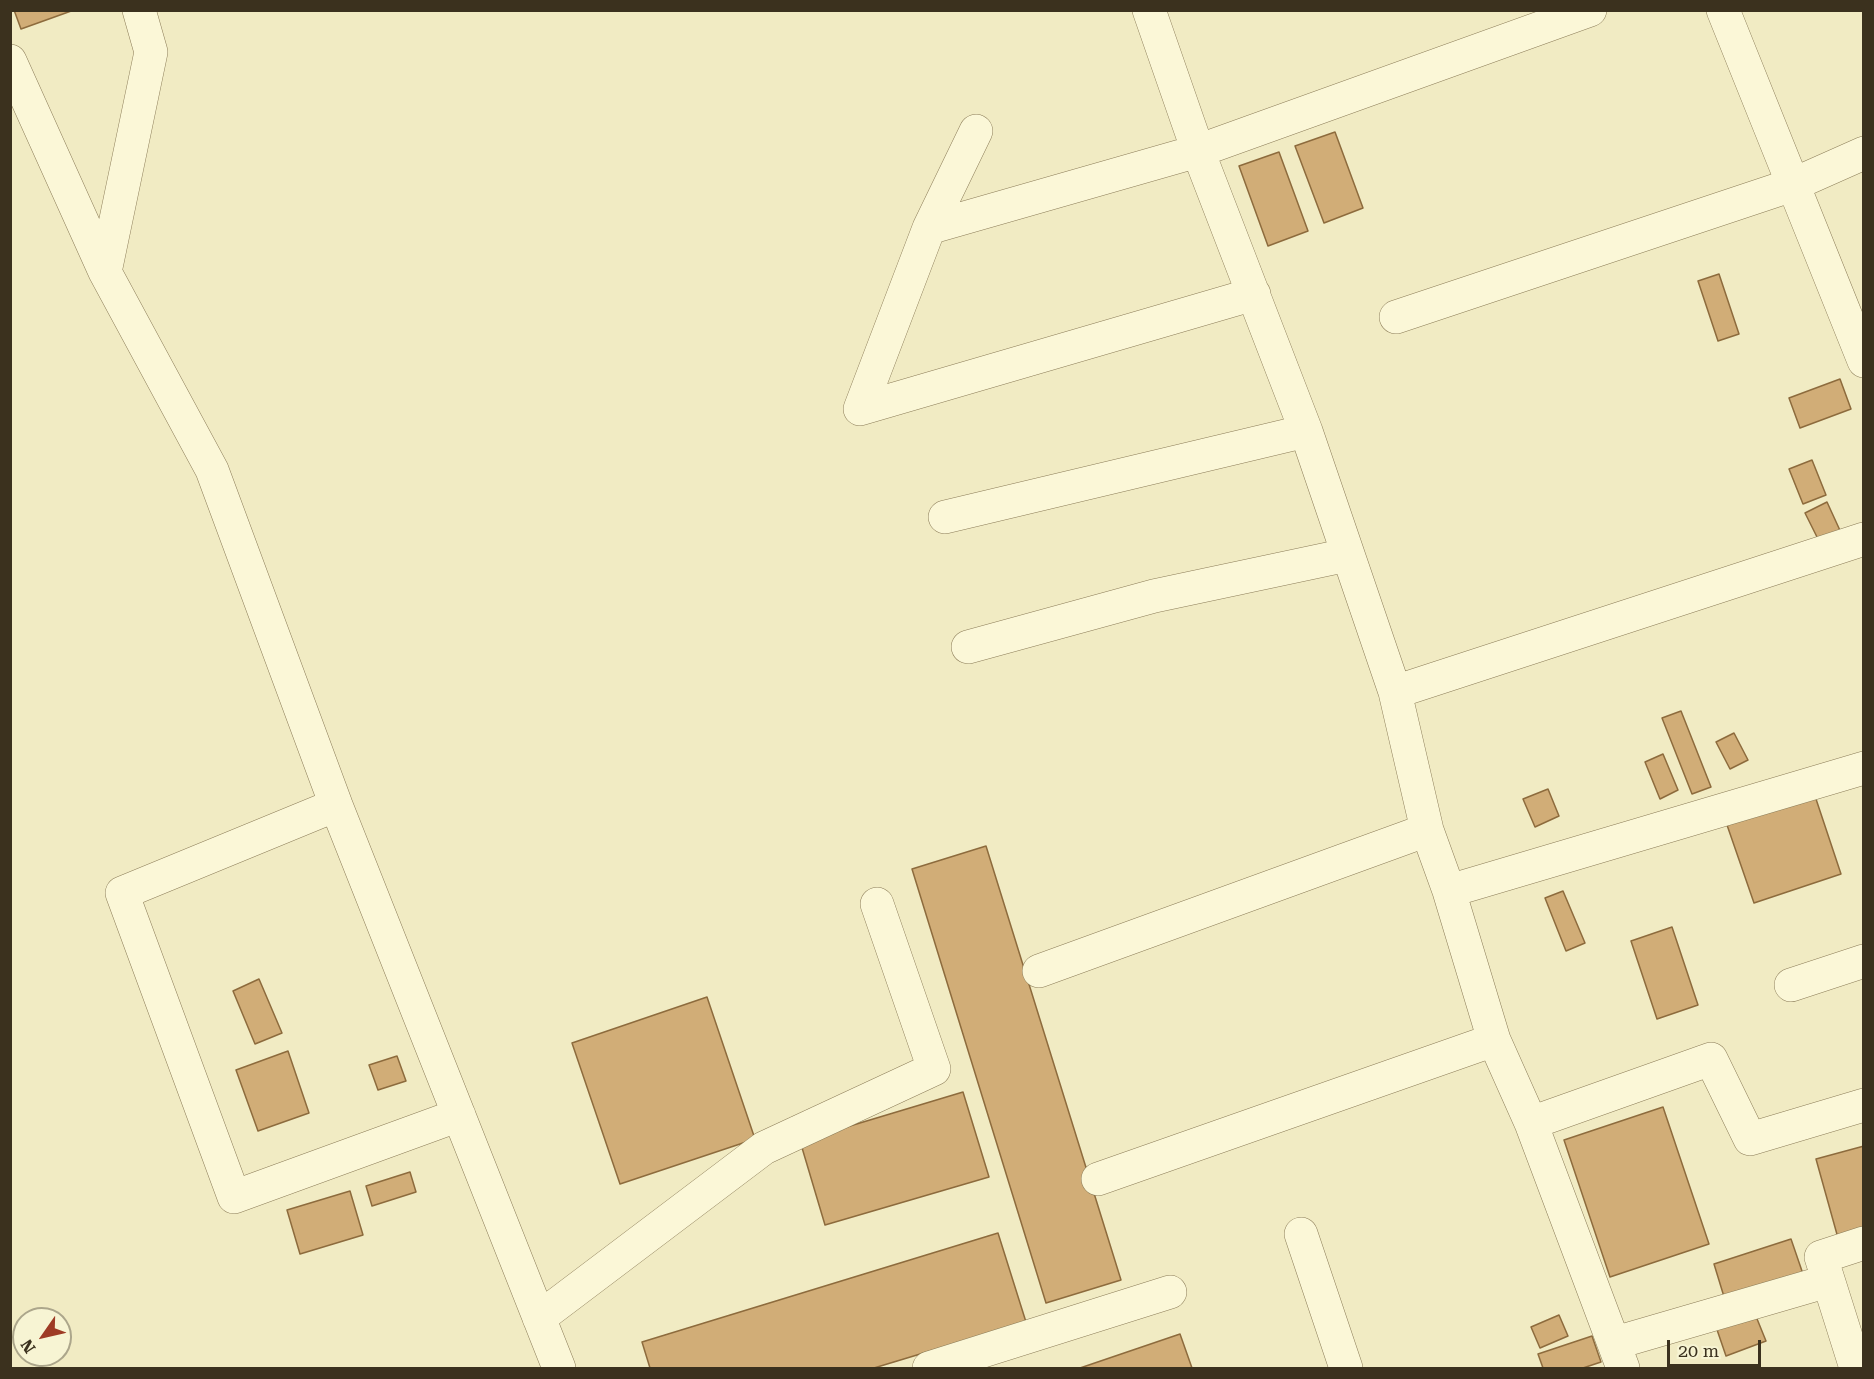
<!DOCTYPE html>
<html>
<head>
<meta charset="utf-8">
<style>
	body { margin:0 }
	#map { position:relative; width:1874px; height:1379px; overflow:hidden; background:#f1ebc3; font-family:"Roboto Serif",serif }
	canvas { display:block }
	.frame { position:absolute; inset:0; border:12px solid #3b311e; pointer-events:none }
	.north { position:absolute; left:12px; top:1307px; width:60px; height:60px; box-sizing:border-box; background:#f7f4d3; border:2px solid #aca68b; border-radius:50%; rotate:236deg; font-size:16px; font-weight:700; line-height:24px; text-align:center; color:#3b311e }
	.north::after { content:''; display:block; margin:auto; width:21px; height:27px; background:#9e3b25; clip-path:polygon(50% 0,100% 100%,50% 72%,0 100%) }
	.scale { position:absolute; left:1667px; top:1340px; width:94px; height:27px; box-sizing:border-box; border:3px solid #3b311e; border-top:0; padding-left:8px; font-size:18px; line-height:21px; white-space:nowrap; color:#3b311e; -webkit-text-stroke:4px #f7f4d3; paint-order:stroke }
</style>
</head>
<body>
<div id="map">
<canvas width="1874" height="1379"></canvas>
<div class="frame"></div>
<div class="north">N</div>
<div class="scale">20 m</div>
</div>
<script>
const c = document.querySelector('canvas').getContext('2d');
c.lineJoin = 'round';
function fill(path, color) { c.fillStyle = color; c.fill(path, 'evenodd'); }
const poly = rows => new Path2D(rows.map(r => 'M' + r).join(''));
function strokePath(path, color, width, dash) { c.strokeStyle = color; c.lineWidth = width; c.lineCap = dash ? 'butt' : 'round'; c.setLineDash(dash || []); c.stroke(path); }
const building = poly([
	[14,10,74,10,21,29,14,10],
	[1335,132,1363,208,1324,223,1295,146,1335,132],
	[1279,152,1308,231,1268,246,1239,166,1279,152],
	[1719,274,1739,334,1718,341,1698,281,1719,274],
	[1840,379,1851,409,1800,428,1789,398,1840,379],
	[1812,460,1826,495,1803,504,1789,469,1812,460],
	[1827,502,1843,537,1822,547,1805,513,1827,502],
	[1681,711,1711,787,1692,794,1662,718,1681,711],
	[1734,733,1748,760,1730,769,1716,742,1734,733],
	[1663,754,1678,790,1660,799,1645,762,1663,754],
	[1548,789,1559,816,1535,827,1523,799,1548,789],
	[1815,796,1841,874,1754,903,1727,825,1815,796],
	[986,846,1121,1280,1046,1303,912,869,986,846],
	[1563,891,1585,943,1566,951,1545,898,1563,891],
	[1672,927,1698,1005,1657,1019,1631,941,1672,927],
	[259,979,282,1033,255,1044,233,991,259,979],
	[707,997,755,1139,620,1184,572,1043,707,997],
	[288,1051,309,1113,258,1131,236,1070,288,1051],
	[397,1056,406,1081,378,1090,369,1065,397,1056],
	[963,1092,989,1177,825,1225,800,1141,963,1092],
	[1663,1107,1709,1244,1610,1277,1564,1140,1663,1107],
	[1864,1146,1864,1231,1838,1238,1816,1159,1864,1146],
	[410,1172,416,1192,372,1206,366,1186,410,1172],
	[350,1191,363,1235,300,1254,287,1210,350,1191],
	[998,1233,1026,1322,874,1368,650,1368,642,1342,998,1233],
	[1791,1239,1803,1274,1725,1300,1714,1264,1791,1239],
	[1751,1304,1766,1341,1726,1356,1713,1318,1751,1304],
	[1559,1315,1568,1336,1540,1348,1531,1327,1559,1315],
	[1180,1334,1192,1368,1080,1368,1180,1334],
	[1592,1336,1601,1362,1583,1368,1543,1368,1538,1354,1592,1336]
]);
const minor = poly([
	[1149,10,1198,151,1306,431,1395,692,1427,830,1449,891,1494,1040,1531,1123,1623,1368],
	[1723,10,1864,361],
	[10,61,105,272,212,470,336,805,559,1368],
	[976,131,929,228,860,409,1254,294],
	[929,228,1198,151,1590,10],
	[105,272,151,52,139,10],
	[1396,317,1792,185,1864,153],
	[945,517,1306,431],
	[968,647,1154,596,1347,555],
	[1395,692,1864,539],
	[336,805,122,893,234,1197,459,1115],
	[1449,891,1864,768],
	[1039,971,1427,830],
	[1791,985,1864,961],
	[1531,1123,1711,1059,1750,1139,1864,1105],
	[1098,1179,1494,1040],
	[1301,1234,1346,1368],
	[539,1318,764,1148,934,1069,877,904],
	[1615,1343,1828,1281],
	[929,1368,1170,1292],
	[1856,1368,1821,1257,1864,1243]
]);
fill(building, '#d1ad77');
strokePath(building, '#8d6b3d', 1.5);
strokePath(minor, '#8c7d59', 34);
strokePath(minor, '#fbf7d7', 33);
</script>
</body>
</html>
